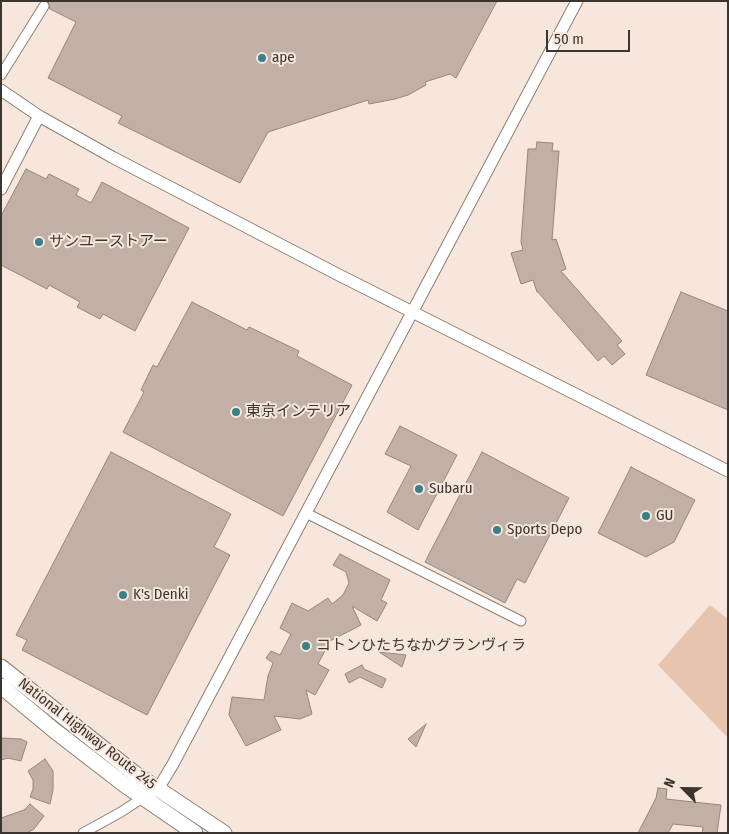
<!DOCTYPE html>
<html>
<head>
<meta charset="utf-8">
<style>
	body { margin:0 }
	#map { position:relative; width:729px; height:834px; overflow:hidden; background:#f7e6db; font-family:"Fira Sans Condensed",sans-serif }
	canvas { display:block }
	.frame { position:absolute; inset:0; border:2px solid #3b3530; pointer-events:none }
	.north { position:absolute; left:659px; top:764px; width:50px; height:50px; -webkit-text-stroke:4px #f7e6db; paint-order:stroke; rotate:293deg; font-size:14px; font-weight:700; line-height:20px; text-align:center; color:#3b3530 }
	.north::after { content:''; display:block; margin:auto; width:18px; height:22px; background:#3b3530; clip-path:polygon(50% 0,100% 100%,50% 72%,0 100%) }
	.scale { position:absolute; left:546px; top:30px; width:84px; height:22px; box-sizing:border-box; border:2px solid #3b3530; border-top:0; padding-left:6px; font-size:15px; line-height:18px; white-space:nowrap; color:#3b3530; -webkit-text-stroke:4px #f7e6db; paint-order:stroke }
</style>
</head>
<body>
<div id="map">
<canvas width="729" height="834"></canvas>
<div class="frame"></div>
<div class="north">N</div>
<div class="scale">50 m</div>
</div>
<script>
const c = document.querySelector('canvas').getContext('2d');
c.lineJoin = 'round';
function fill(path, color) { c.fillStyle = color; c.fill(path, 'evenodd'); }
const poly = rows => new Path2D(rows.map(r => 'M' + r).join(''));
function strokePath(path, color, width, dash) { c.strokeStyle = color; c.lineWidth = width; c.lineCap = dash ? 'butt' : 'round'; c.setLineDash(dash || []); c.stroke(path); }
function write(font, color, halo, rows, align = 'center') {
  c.font = font + ' "Fira Sans Condensed","Noto Sans JP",sans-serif'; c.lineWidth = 4; c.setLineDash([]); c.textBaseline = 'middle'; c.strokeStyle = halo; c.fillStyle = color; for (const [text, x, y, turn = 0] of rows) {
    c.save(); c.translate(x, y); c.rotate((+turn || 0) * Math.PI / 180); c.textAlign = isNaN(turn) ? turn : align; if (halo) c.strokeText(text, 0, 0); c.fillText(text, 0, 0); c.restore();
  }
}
const green = poly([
	[710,605,728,619,728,738,658,665]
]);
const building = poly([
	[48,1,497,1,456,78,450,74,425,82,426,85,408,95,395,99,369,104,368,100,268,132,240,183,118,123,122,116,48,78,76,22,50,9,48,1],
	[537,142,553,143,552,151,559,151,552,240,556,239,566,269,561,271,622,341,617,345,625,354,612,365,604,356,598,361,538,292,537,292,533,280,521,284,511,253,523,250,521,242,528,149,536,149,537,142],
	[26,169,46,179,49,174,79,189,76,195,91,203,102,182,189,228,135,331,103,314,100,319,77,307,80,302,49,285,47,289,1,265,1,216,26,169],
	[681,292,728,311,728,410,646,375,681,292],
	[192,302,247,330,249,327,299,351,297,356,352,385,283,516,123,432,144,392,141,390,153,365,157,367,192,302],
	[400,426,457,455,418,530,387,512,411,466,385,454,400,426],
	[111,452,231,514,214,547,230,555,147,715,22,650,27,640,16,635,111,452],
	[482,452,569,498,525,583,517,579,505,603,425,562,482,452],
	[631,467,695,500,674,542,646,557,598,533,631,467],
	[340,554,390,580,381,600,387,603,377,621,352,606,361,625,330,641,318,664,329,670,315,695,306,690,312,714,300,719,274,716,281,730,246,746,229,715,232,697,264,700,268,676,273,663,266,658,271,651,280,655,291,634,280,628,292,603,308,611,328,598,332,604,343,595,349,583,346,572,333,565,340,554],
	[379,652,406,655,402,667,379,652],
	[362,665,364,669,386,679,382,688,360,677,349,683,345,674,362,665],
	[426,724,416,747,408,739,426,724],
	[1,738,21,739,27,742,21,761,8,758,1,760,1,738],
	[45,759,53,771,53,790,50,804,30,797,33,789,33,780,28,771,45,759],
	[658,788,667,789,666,799,721,805,717,833,702,833,703,827,673,824,668,833,638,833,656,798,658,788],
	[30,804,44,816,34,829,27,833,1,833,1,818,24,810,30,804]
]);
const minor = poly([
	[1,75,44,6],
	[306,513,521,621],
	[83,833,121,812,144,797]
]);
const tertiary = poly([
	[1,90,39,116,112,157,337,274,728,471],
	[1,189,39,116],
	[152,792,158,789,173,764,577,1]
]);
const trunk = poly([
	[1,667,134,773,224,833],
	[1,686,55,731,125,785,195,833]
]);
const markers = [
	[262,58,5,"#398188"],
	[39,242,5,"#398188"],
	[236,412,5,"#398188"],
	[419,489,5,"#398188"],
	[646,516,5,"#398188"],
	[497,530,5,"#398188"],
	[123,595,5,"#398188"],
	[306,646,5,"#398188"]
];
const poiNames = [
	["ape",272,58],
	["サンユーストアー",49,242],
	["東京インテリア",246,412],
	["Subaru",429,489],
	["GU",656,516],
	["Sports Depo",507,530],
	["K's Denki",133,595],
	["コトンひたちなかグランヴィラ",316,646]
];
const streetNames = [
	["National Highway Route 245",87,734,38]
];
fill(green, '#e7c4ae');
fill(building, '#c1b0a6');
strokePath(building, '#96867c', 1);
strokePath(minor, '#8e7f75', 11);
strokePath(tertiary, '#8e7f75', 13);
strokePath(trunk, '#8e7f75', 17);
strokePath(minor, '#fff', 9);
strokePath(tertiary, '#fff', 11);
strokePath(trunk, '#fff', 15);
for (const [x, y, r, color] of markers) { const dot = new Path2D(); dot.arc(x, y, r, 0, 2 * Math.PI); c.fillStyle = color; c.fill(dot); strokePath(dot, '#f7e6db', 2); }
write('15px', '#3b3530', '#f7e6db', poiNames, 'left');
write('15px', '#3b3530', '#f7e6db', streetNames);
</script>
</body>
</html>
